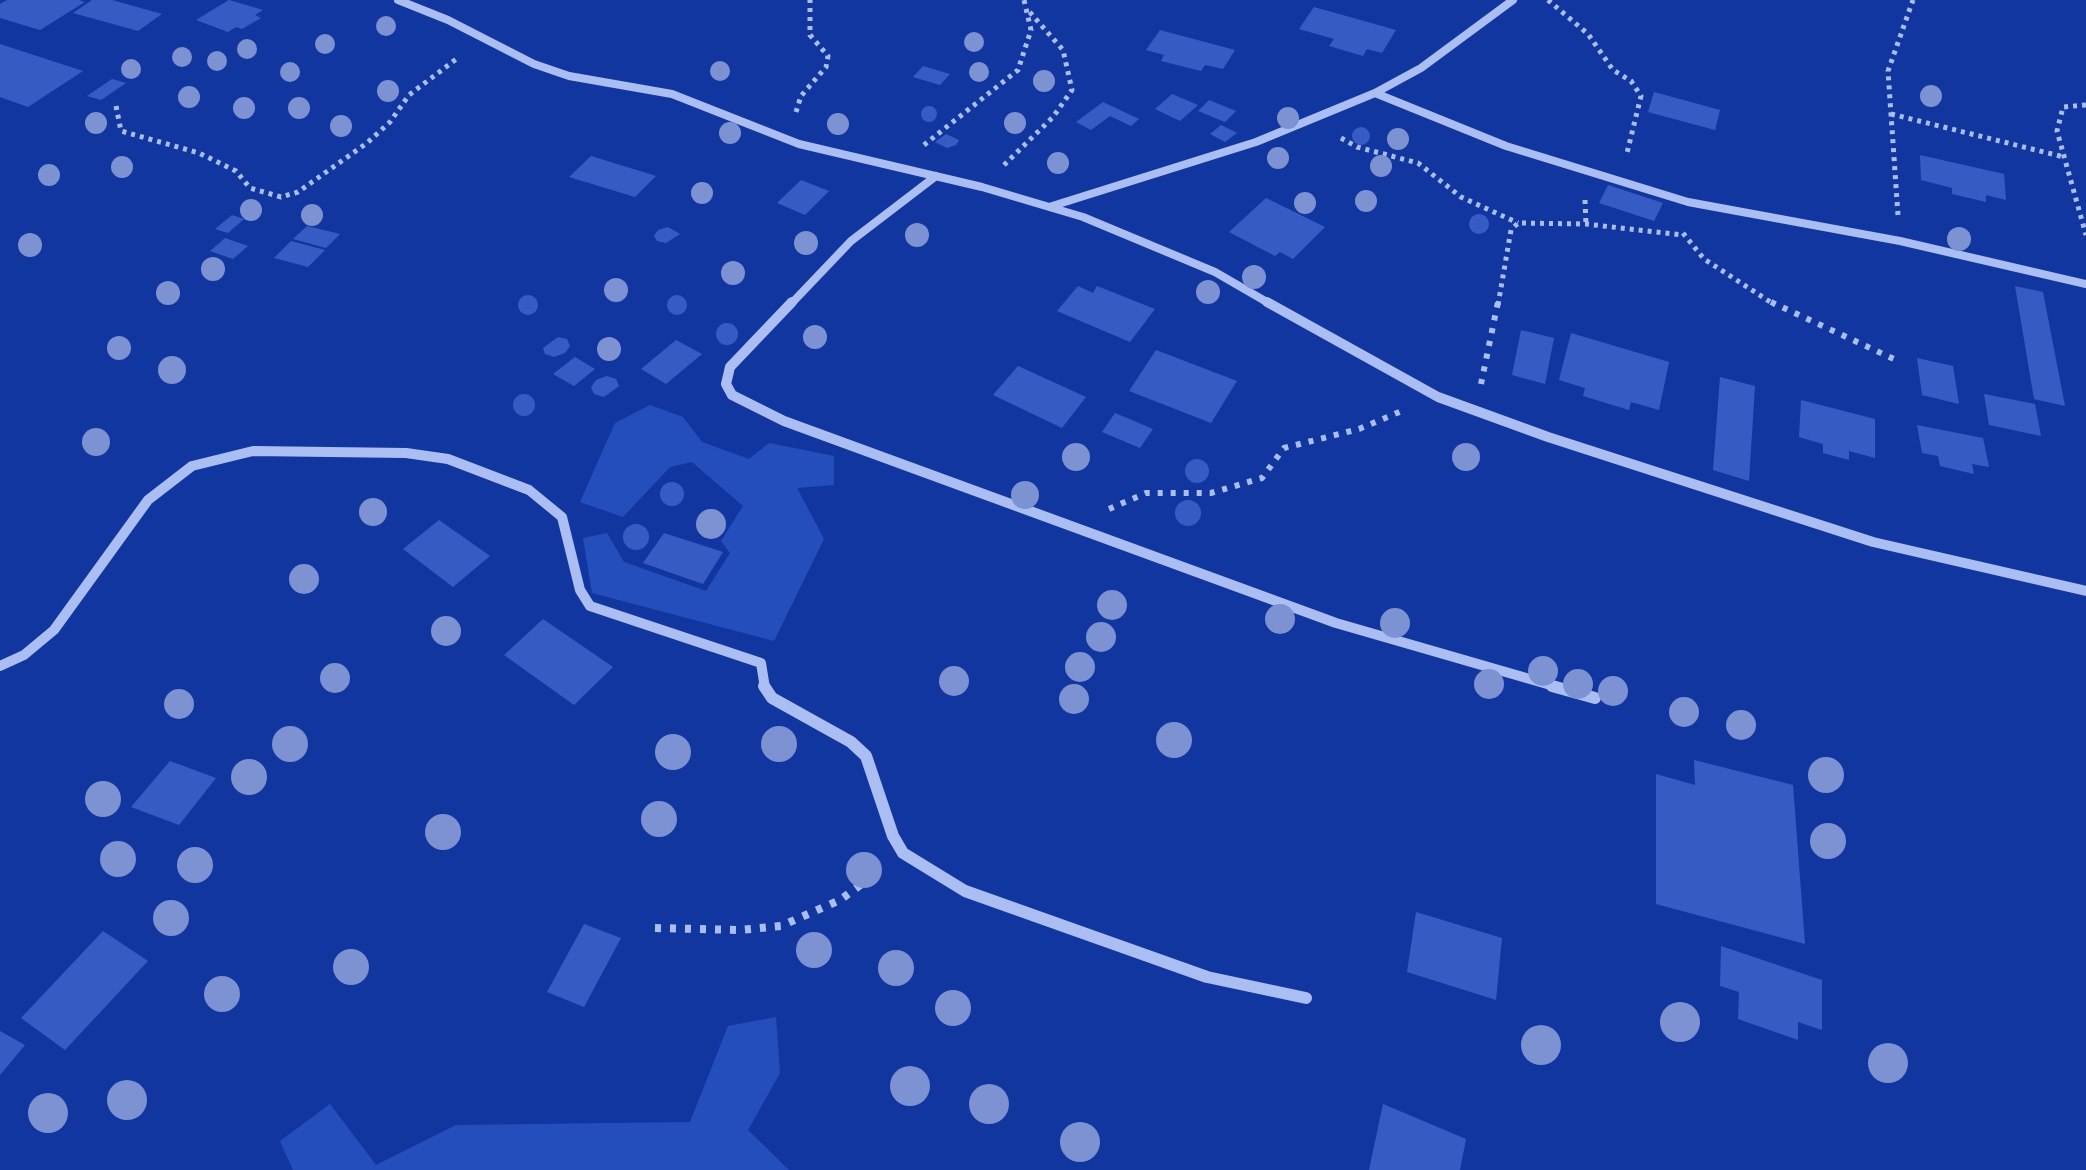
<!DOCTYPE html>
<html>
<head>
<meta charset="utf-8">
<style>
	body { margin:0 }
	canvas { display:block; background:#12369f }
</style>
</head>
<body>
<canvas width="2086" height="1170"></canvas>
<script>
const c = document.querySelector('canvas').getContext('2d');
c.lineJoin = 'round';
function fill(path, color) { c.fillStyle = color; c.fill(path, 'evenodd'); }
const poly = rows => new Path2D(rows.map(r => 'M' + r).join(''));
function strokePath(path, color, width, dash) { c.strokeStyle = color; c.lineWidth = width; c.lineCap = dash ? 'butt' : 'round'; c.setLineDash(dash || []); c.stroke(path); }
const green = poly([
	[650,405,683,417,702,442,749,459,769,443,834,456,834,485,797,488,824,539,774,641,592,593,583,538,607,533,624,562,706,591,730,553,721,541,743,506,692,462,670,467,623,517,580,502,615,423],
	[776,1017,780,1073,748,1130,789,1170,293,1170,280,1141,330,1104,376,1165,456,1125,690,1122,728,1026]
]);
const building = poly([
	[7,0,79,0,85,2,40,30,0,18,0,4],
	[92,0,112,0,162,14,138,31,73,13],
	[229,0,263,10,255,15,261,18,242,29,236,27,228,32,196,20],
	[1314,7,1396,30,1382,53,1367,49,1363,56,1329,46,1334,39,1299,29],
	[1160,30,1235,50,1223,69,1205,65,1201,71,1161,61,1164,55,1146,50],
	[0,44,83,71,28,107,0,97],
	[923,66,950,74,940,85,913,77],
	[112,79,126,83,101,100,87,96],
	[1654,92,1720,110,1715,130,1648,112],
	[1172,94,1198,105,1180,121,1155,109],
	[1209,100,1236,111,1225,122,1198,111],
	[1103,102,1139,119,1131,126,1110,116,1091,130,1076,122],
	'921 114a8 8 0 1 1 16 0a8 8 0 1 1-16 0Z',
	[1221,125,1237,133,1225,142,1210,134],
	'1352 136a9 9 0 1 1 18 0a9 9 0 1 1-18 0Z',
	[946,134,959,140,956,145,947,148,935,142],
	[1920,155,2004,174,2006,200,1986,195,1986,202,1952,194,1952,188,1921,180],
	[591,156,656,176,635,197,569,177],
	[801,180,829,191,805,215,777,203],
	[1608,185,1663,203,1654,221,1599,203],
	[1266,198,1325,227,1293,259,1280,252,1275,256,1229,232],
	'1469 224a10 10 0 1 1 20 0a10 10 0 1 1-20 0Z',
	[232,215,244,219,228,233,215,229],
	[307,226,340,234,326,248,293,239],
	[668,227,680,234,666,243,657,241,654,236,658,230],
	[225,238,248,246,233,259,210,251],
	[291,241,325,250,308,267,274,258],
	[1078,286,1093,293,1097,286,1155,309,1130,342,1057,311],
	[2015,286,2043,292,2065,406,2034,399],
	'667 305a10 10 0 1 1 20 0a10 10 0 1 1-20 0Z',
	'518 305a10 10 0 1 1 20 0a10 10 0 1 1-20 0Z',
	'716 334a11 11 0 1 1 22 0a11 11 0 1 1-22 0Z',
	[1521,330,1554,338,1545,384,1512,375],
	[1571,333,1669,362,1659,410,1631,402,1629,410,1583,396,1585,388,1559,380],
	[558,337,567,339,570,346,565,353,554,357,545,354,543,348],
	[676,340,702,354,666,384,641,369],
	[1156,350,1237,381,1211,423,1129,391],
	[575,357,595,369,574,386,553,374],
	[1917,358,1953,366,1959,404,1922,395],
	[1018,366,1086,397,1062,428,993,395],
	[607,376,616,379,619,386,604,397,594,394,591,387,596,380],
	[1720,377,1755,386,1749,481,1713,470],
	'513 405a11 11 0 1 1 22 0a11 11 0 1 1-22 0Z',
	[1984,394,2035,404,2041,436,1989,425],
	[1801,400,1875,419,1875,458,1849,451,1849,460,1823,453,1823,444,1799,437],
	[1115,413,1153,429,1140,448,1102,432],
	[1917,425,1983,438,1989,467,1972,464,1974,474,1940,466,1938,456,1922,453],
	'1185 471a12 12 0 1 1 24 0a12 12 0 1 1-24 0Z',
	'660 494a12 12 0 1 1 24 0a12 12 0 1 1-24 0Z',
	'1175 513a13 13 0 1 1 26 0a13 13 0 1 1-26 0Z',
	[439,520,490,556,453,587,403,549],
	'623 537a13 13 0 1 1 26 0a13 13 0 1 1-26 0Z',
	[664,533,723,552,703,584,643,563],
	[543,619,613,667,574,705,504,655],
	[1694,760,1793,785,1805,944,1656,904,1656,774,1695,785],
	[170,761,216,778,179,825,131,807],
	[1416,912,1502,938,1496,1000,1407,972],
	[584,924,621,938,584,1007,547,992],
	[103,931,148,961,65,1050,21,1018],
	[1721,946,1822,980,1822,1030,1798,1022,1798,1040,1738,1019,1739,992,1720,986],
	[0,1031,25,1045,0,1075],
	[1383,1104,1466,1139,1460,1170,1369,1170]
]);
const pathFar2 = poly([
	[1548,0,1588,34,1613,70,1631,81,1641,96,1627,153],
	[2086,105,2063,107,2057,131,2086,235],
	[116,106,121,131,199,153,236,171,250,188,281,197,298,192,367,143,390,122,409,95,459,57],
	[796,112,801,96,826,67,828,56,810,35,810,0],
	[1891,114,2064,157],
	[1341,138,1357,147,1418,163,1461,197,1518,223],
	[924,145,1018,70,1031,30,1024,0],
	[1004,165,1053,117,1072,90,1063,50,1027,9],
	[1585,200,1586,224],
	[1898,215,1888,71,1913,0],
	[1683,233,1704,259,1775,305],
	[1498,305,1511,230,1518,223,1586,224,1683,235]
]);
const pathFar1 = poly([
	[1771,302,1896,360],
	[1481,384,1498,302],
	[1109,509,1146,493,1211,493,1262,478,1284,448,1359,429,1404,410]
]);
const path = poly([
	[655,928,740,930,781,926,840,900,878,872]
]);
const minorFar2 = poly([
	[398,0,448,20,534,64,569,76,672,94,799,144,982,187,1083,217,1215,272,1272,305],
	[1375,93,1506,146,1688,202,1900,241,2086,284],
	[1049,207,1256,142,1375,93,1421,68,1513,0],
	[790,305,851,241,936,176]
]);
const minorFar1 = poly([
	[792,302,730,367,726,384,732,395,784,421,1336,623,1561,688],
	[1267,302,1438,397,1548,437,1873,542,2086,591],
	[0,666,24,655,54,630,148,500,192,466,253,451,406,453,448,459,529,490,562,517,580,590,590,606,761,663,765,688]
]);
const minor = poly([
	[764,686,772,698,851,742,866,756,893,836,903,853,965,891,1207,977,1306,998],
	[1552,686,1595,698]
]);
const trees = [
	[386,26,10],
	[974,42,10],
	[325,44,10],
	[247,49,10],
	[182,57,10],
	[217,61,10],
	[131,69,10],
	[720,71,10],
	[290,72,10],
	[979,72,10],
	[1044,81,11],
	[388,91,11],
	[1931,96,11],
	[189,97,11],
	[244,108,11],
	[299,108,11],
	[1288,118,11],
	[96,123,11],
	[1015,123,11],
	[838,124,11],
	[341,126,11],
	[730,133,11],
	[1398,139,11],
	[1278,158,11],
	[1058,163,11],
	[1381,166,11],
	[122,167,11],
	[49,175,11],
	[702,193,11],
	[1366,201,11],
	[1305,203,11],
	[251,210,11],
	[312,215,11],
	[917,235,12],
	[1959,239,12],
	[806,243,12],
	[30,245,12],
	[213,269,12],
	[733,273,12],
	[1254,277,12],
	[616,290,12],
	[1208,292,12],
	[168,293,12],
	[815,337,12],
	[119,348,12],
	[609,349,12],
	[172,370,14],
	[96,442,14],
	[1076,457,14],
	[1466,457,14],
	[1025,495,14],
	[373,512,14],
	[711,524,15],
	[304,579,15],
	[1112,605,15],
	[1280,619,15],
	[1395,623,15],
	[446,631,15],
	[1101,637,15],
	[1080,667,15],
	[1543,671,15],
	[335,678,15],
	[954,681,15],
	[1489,684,15],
	[1578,684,15],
	[1613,691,15],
	[1074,699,15],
	[179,704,15],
	[1684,712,15],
	[1741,725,15],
	[1174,740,18],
	[290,744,18],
	[779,744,18],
	[673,752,18],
	[1826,775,18],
	[249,777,18],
	[103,799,18],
	[659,819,18],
	[443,832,18],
	[1828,841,18],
	[118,859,18],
	[195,865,18],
	[864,870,18],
	[171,918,18],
	[814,950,18],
	[351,967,18],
	[896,968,18],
	[222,994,18],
	[953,1008,18],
	[1680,1022,20],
	[1541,1045,20],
	[1888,1063,20],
	[910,1086,20],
	[127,1100,20],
	[989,1104,20],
	[48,1113,20],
	[1080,1142,20]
];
fill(green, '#254ebd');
fill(building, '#365cc4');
strokePath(pathFar2, '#aabef4', 5, [4, 5]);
strokePath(pathFar1, '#aabef4', 6, [5, 8]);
strokePath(path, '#aabef4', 8, [6, 9]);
strokePath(minorFar2, '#aabef4', 8);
strokePath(minorFar1, '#aabef4', 10);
strokePath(minor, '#aabef4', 12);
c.fillStyle = '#7c92d3';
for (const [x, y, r] of trees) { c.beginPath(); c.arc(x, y, r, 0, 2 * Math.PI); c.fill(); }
</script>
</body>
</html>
